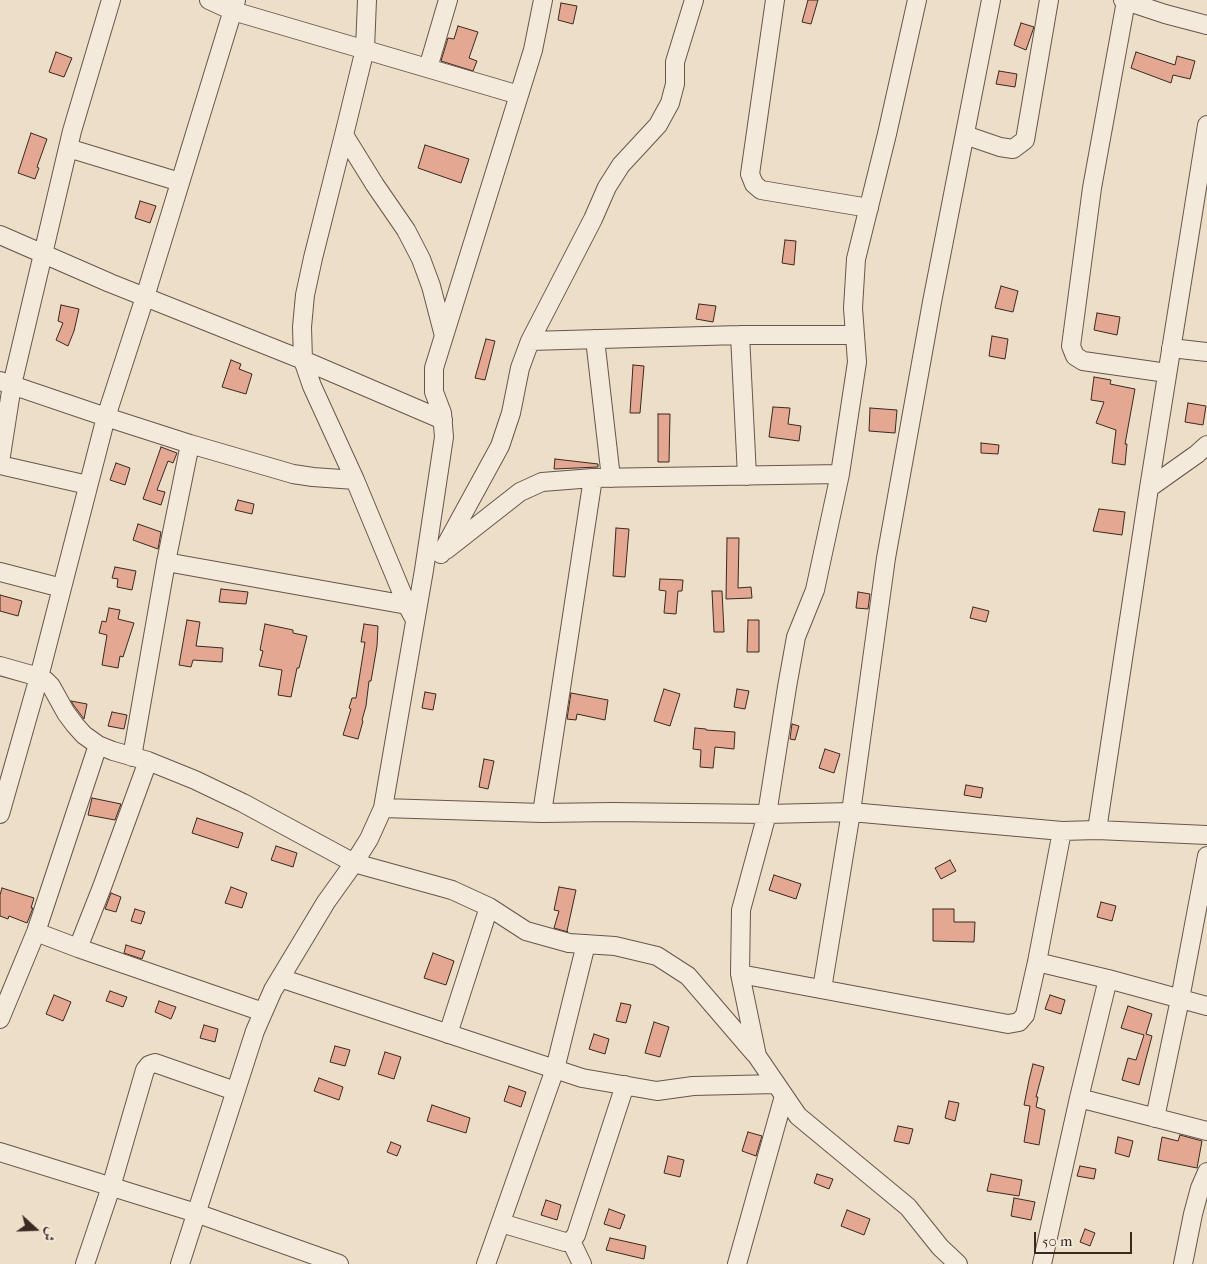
<!DOCTYPE html>
<html>
<head>
<meta charset="utf-8">
<style>
	body { margin:0 }
	#map { position:relative; width:1207px; height:1264px; overflow:hidden; background:#eddfc7; font-family:"IM FELL French Canon",Amiri,serif }
	canvas { display:block }
	.north { position:absolute; left:10px; top:1204px; width:50px; height:50px; -webkit-text-stroke:4px #f3eadb; paint-order:stroke; rotate:110deg; font-size:14px; font-weight:700; line-height:20px; text-align:center; color:#3a2922 }
	.north::after { content:''; display:block; margin:auto; width:18px; height:22px; background:#3a2922; clip-path:polygon(50% 0,100% 100%,50% 72%,0 100%) }
	.scale { position:absolute; left:1034px; top:1232px; width:98px; height:22px; box-sizing:border-box; border:2px solid #3a2922; border-top:0; padding-left:6px; font-size:15px; line-height:18px; white-space:nowrap; color:#3a2922; -webkit-text-stroke:4px #f3eadb; paint-order:stroke }
</style>
</head>
<body>
<div id="map">
<canvas width="1207" height="1264"></canvas>
<div class="north">ش</div>
<div class="scale">50 m</div>
</div>
<script>
const c = document.querySelector('canvas').getContext('2d');
c.lineJoin = 'round';
function fill(path, color) { c.fillStyle = color; c.fill(path, 'evenodd'); }
const poly = rows => new Path2D(rows.map(r => 'M' + r).join(''));
function strokePath(path, color, width, dash) { c.strokeStyle = color; c.lineWidth = width; c.lineCap = dash ? 'butt' : 'round'; c.setLineDash(dash || []); c.stroke(path); }
const building = poly([
	[808,0,818,0,811,24,802,22,808,0],
	[561,3,577,6,573,24,558,20,561,3],
	[1021,23,1034,27,1026,50,1014,45,1021,23],
	[458,26,478,32,469,58,477,61,473,71,441,61,448,38,454,39,458,26],
	[56,52,72,58,64,77,49,72,56,52],
	[1136,52,1175,65,1177,56,1195,61,1190,79,1173,75,1171,83,1131,68,1136,52],
	[999,71,1017,74,1015,87,996,84,999,71],
	[31,133,47,139,37,167,39,168,35,179,18,173,31,133],
	[425,145,469,159,461,183,418,168,425,145],
	[140,201,156,206,150,223,135,218,140,201],
	[785,240,796,241,794,265,782,263,785,240],
	[1001,286,1018,291,1013,312,995,308,1001,286],
	[699,304,716,306,713,322,696,319,699,304],
	[61,305,79,309,74,331,68,346,56,340,63,323,58,321,61,305],
	[1097,313,1120,317,1117,335,1094,330,1097,313],
	[992,336,1008,339,1005,359,989,356,992,336],
	[486,339,495,341,485,380,475,378,486,339],
	[231,360,241,364,239,369,252,374,246,394,222,387,231,360],
	[633,365,644,366,640,413,630,413,633,365],
	[1094,377,1111,380,1110,384,1135,389,1125,444,1127,444,1125,465,1112,463,1116,430,1096,423,1104,402,1091,400,1094,377],
	[1188,403,1206,406,1203,425,1185,422,1188,403],
	[773,407,790,408,788,424,801,426,799,441,769,437,773,407],
	[870,408,897,410,895,433,869,431,870,408],
	[658,414,670,414,669,462,658,462,658,414],
	[981,443,999,445,998,454,981,453,981,443],
	[161,447,177,453,173,463,168,461,157,490,165,492,161,505,143,499,161,447],
	[555,459,598,464,598,467,554,469,555,459],
	[116,463,130,468,125,485,110,480,116,463],
	[238,500,254,504,252,514,235,510,238,500],
	[1099,509,1125,512,1122,535,1093,531,1099,509],
	[138,524,161,532,158,549,133,540,138,524],
	[616,528,629,529,625,577,613,576,616,528],
	[727,538,739,538,738,588,751,587,752,598,726,599,727,538],
	[115,567,136,571,132,590,117,587,118,579,112,578,115,567],
	[660,579,683,580,682,591,678,591,676,614,664,613,666,591,659,590,660,579],
	[221,589,248,592,246,604,219,602,221,589],
	[712,591,722,591,724,632,714,632,712,591],
	[858,592,870,594,868,609,856,608,858,592],
	[0,595,22,601,18,616,0,611,0,595],
	[973,607,989,611,986,622,970,618,973,607],
	[109,608,120,610,118,619,134,623,123,657,120,656,118,668,102,665,107,635,99,633,102,621,106,622,109,608],
	[187,620,200,622,196,646,223,648,222,662,193,660,191,667,179,665,187,620],
	[748,620,759,620,759,652,747,652,748,620],
	[265,624,293,630,293,633,307,636,299,668,297,668,291,697,278,695,282,670,259,666,263,651,260,650,265,624],
	[364,624,378,626,377,646,371,681,369,681,366,706,362,720,363,721,358,739,343,735,351,709,349,708,352,698,356,698,365,642,361,642,364,624],
	[664,689,680,694,670,726,654,721,664,689],
	[737,689,749,691,745,709,734,707,737,689],
	[425,692,436,694,433,710,422,708,425,692],
	[571,693,608,700,605,720,577,714,576,720,567,719,571,693],
	[71,701,87,704,84,719,75,707,71,701],
	[112,712,127,715,124,729,108,726,112,712],
	[792,724,799,726,795,740,790,739,792,724],
	[695,728,706,729,706,730,735,732,734,749,715,747,713,768,700,767,701,750,693,749,695,728],
	[825,749,840,754,834,773,819,768,825,749],
	[484,759,494,761,488,789,479,787,484,759],
	[966,785,983,788,981,798,964,795,966,785],
	[92,798,121,804,115,820,88,815,92,798],
	[197,818,243,833,238,848,192,833,197,818],
	[276,846,297,853,293,867,271,860,276,846],
	[950,860,956,871,941,879,935,868,950,860],
	[774,875,801,884,796,899,769,890,774,875],
	[231,887,247,893,242,908,225,903,231,887],
	[559,887,576,890,567,931,568,932,554,928,559,911,554,910,559,887],
	[2,888,34,898,31,908,33,908,27,923,9,916,8,919,0,916,0,895,2,888],
	[111,893,121,897,116,912,105,909,111,893],
	[1101,902,1116,906,1112,921,1097,917,1101,902],
	[135,909,145,912,141,924,131,921,135,909],
	[933,909,954,909,954,922,975,922,974,942,933,941,933,909],
	[126,945,145,951,142,959,124,953,126,945],
	[433,953,454,961,446,985,424,978,433,953],
	[110,991,127,997,123,1007,106,1001,110,991],
	[54,995,71,1002,63,1021,46,1014,54,995],
	[1050,995,1065,1000,1061,1014,1045,1009,1050,995],
	[159,1001,176,1007,171,1019,155,1012,159,1001],
	[621,1003,631,1005,626,1023,616,1021,621,1003],
	[1128,1006,1152,1014,1146,1034,1152,1036,1139,1085,1122,1080,1128,1058,1136,1060,1144,1035,1121,1028,1128,1006],
	[654,1022,669,1027,660,1057,645,1053,654,1022],
	[204,1025,218,1029,215,1042,200,1038,204,1025],
	[594,1034,609,1039,605,1054,589,1049,594,1034],
	[335,1046,350,1050,345,1066,330,1062,335,1046],
	[385,1052,401,1057,394,1079,378,1074,385,1052],
	[1033,1064,1044,1067,1036,1097,1038,1097,1036,1107,1045,1110,1039,1145,1024,1142,1030,1106,1024,1105,1029,1080,1033,1064],
	[319,1078,343,1087,339,1100,314,1091,319,1078],
	[509,1086,526,1092,521,1107,504,1101,509,1086],
	[949,1101,959,1103,955,1121,945,1118,949,1101],
	[432,1105,470,1118,466,1133,427,1121,432,1105],
	[898,1126,913,1129,909,1144,894,1141,898,1126],
	[748,1132,762,1136,756,1156,742,1151,748,1132],
	[1180,1135,1202,1141,1197,1168,1158,1160,1162,1137,1178,1141,1180,1135],
	[1118,1137,1133,1141,1129,1157,1115,1153,1118,1137],
	[391,1142,401,1146,397,1156,387,1152,391,1142],
	[668,1156,684,1160,680,1177,664,1173,668,1156],
	[1080,1166,1096,1169,1094,1179,1077,1176,1080,1166],
	[817,1174,833,1179,829,1189,814,1183,817,1174],
	[991,1174,1022,1180,1019,1196,987,1191,991,1174],
	[1014,1198,1035,1202,1031,1220,1011,1216,1014,1198],
	[546,1200,561,1205,557,1220,541,1215,546,1200],
	[609,1209,625,1215,620,1229,604,1224,609,1209],
	[847,1210,870,1219,864,1235,841,1226,847,1210],
	[1085,1229,1095,1233,1090,1246,1080,1242,1085,1229],
	[610,1238,646,1246,644,1259,606,1250,610,1238]
]);
const minor = poly([
	[209,0,233,11,519,95],
	[367,0,365,49,344,135,313,258,305,295,302,327,303,360,312,386,355,480,407,605,415,620],
	[775,0,750,174,754,184,761,190,869,208],
	[917,0,887,134,856,259,853,308,857,362,840,474,815,590,796,637,787,687,767,814,741,910,740,974,757,1056,798,1116,908,1207,940,1247,958,1264],
	[1123,0,1165,14,1207,25],
	[1126,1,1092,188,1071,346,1075,356,1083,361,1167,373],
	[428,68,448,0],
	[344,135,375,185,406,230,421,259,431,286,444,336],
	[965,135,1000,147,1013,149,1025,140,1049,0],
	[68,148,180,182],
	[0,235,110,283,303,360,443,420],
	[595,339,611,478],
	[530,341,740,335],
	[1171,348,1207,352],
	[0,381,106,417,190,444,293,474,313,477,355,480],
	[0,462,12,385,43,254,72,131,111,0],
	[0,465,88,485],
	[747,476,740,335,855,335],
	[1149,488,1197,454,1207,445],
	[446,550,520,492,542,482,593,478,840,474],
	[441,554,500,446,511,413,520,368,530,341,593,219,607,187,621,165,658,125,670,103,675,84,675,62,694,0],
	[166,562,407,605],
	[0,572,62,588],
	[0,666,39,677,46,681,51,686,66,713,75,725,84,735,98,745,113,751,148,761,195,780,243,803,354,863,452,890,489,907,526,931,569,943,615,946,657,956,688,976,755,1054],
	[132,757,166,562,190,444],
	[383,808,542,813,613,812,767,814,851,812,1062,831,1097,830,1207,835],
	[542,813,593,478],
	[0,814,39,677,106,417,145,297,236,0],
	[1097,830,1149,488,1207,125],
	[36,932,78,948,263,1012],
	[78,948,102,887,148,761],
	[1037,962,1108,979,1207,1006],
	[740,974,1008,1024,1019,1022,1025,1015,1037,962,1062,831],
	[280,978,582,1078,657,1091,693,1086,776,1084],
	[822,989,851,812,886,558,932,302,991,0],
	[0,1019,36,932,98,745],
	[448,1034,489,907],
	[1079,1098,1207,1131],
	[1155,1118,1180,999,1207,856],
	[0,1152,196,1213,339,1264],
	[501,1223,565,1242,571,1241,576,1235,625,1085],
	[571,1241,582,1264],
	[85,1264,111,1187,145,1070,149,1065,155,1063,235,1091],
	[180,1264,255,1031,273,990,326,902,354,863,369,839,383,808,424,570,444,437,442,413,434,392,434,368,533,50,543,0],
	[486,1264,555,1069,586,944],
	[737,1264,784,1096],
	[1042,1264,1079,1098,1108,979],
	[1183,1264,1193,1214,1200,1188,1207,1172]
]);
fill(building, '#e3a792');
strokePath(building, '#3a2922', 1);
strokePath(minor, '#67564b', 20);
strokePath(minor, '#f3eadb', 18);
</script>
</body>
</html>
